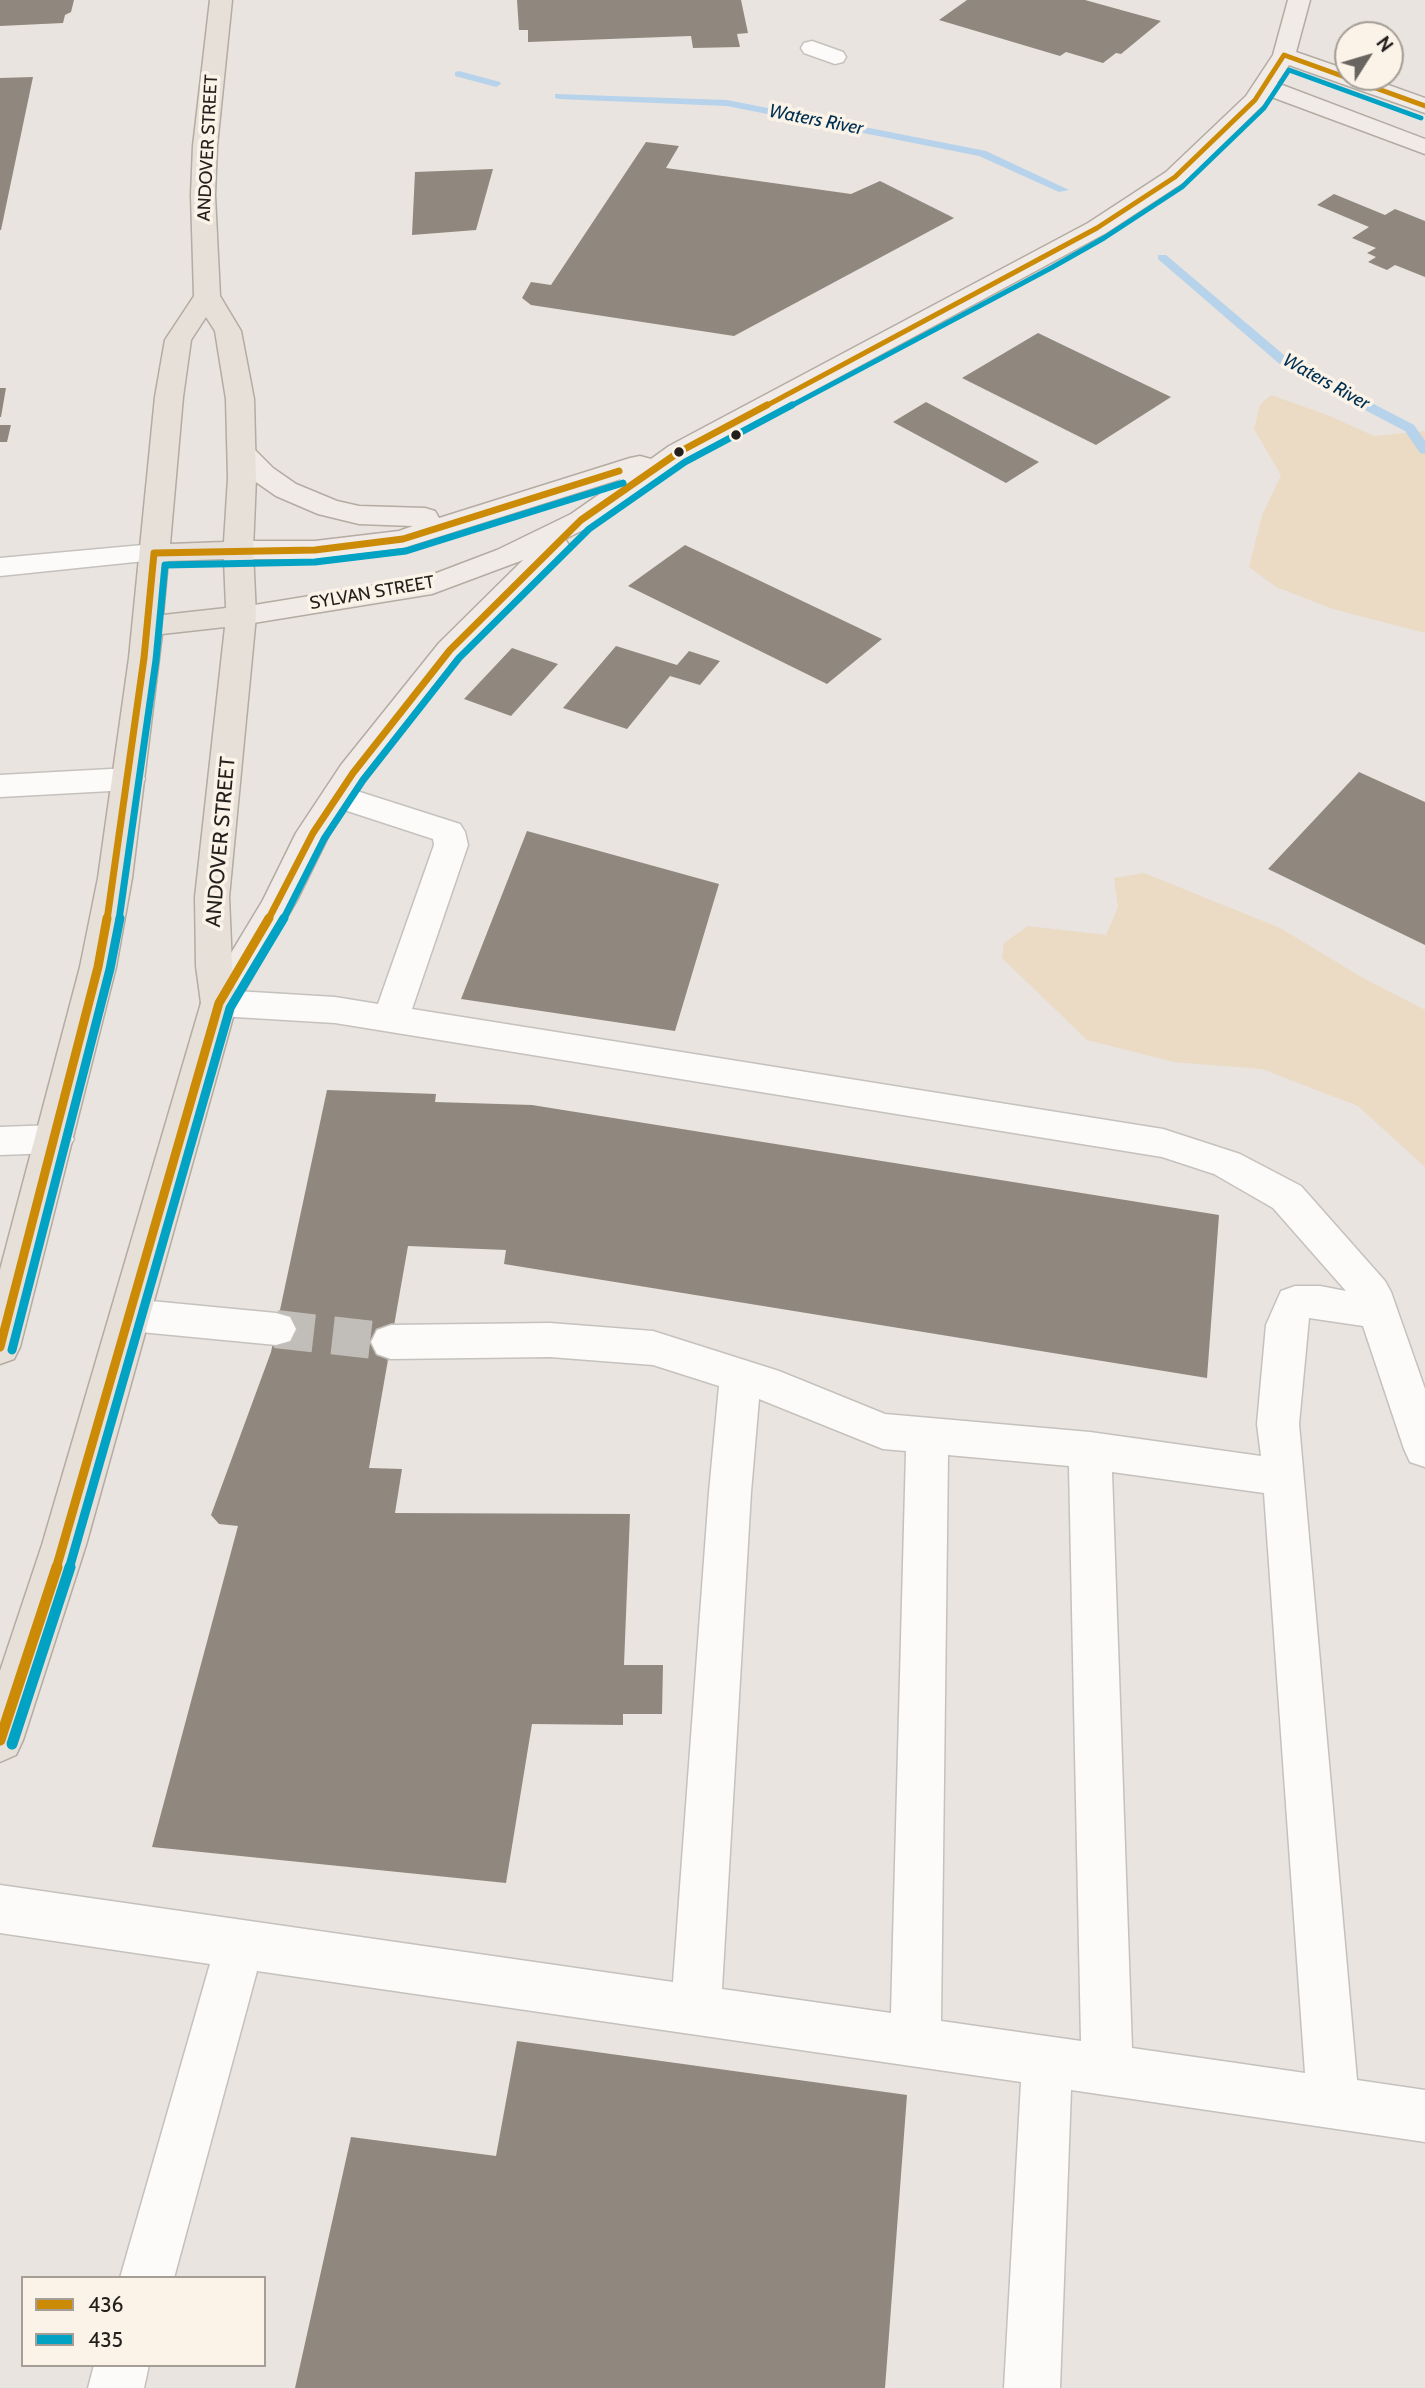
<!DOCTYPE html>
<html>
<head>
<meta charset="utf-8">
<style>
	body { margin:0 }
	#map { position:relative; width:1425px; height:2388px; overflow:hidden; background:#e9e4df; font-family:Cabin,sans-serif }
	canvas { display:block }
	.legend { position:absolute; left:21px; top:2276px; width:245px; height:91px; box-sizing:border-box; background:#fbf3e8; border:2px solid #a49e96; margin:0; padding:9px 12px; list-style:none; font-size:21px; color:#221f1c }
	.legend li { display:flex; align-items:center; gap:14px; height:35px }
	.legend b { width:35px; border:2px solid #a49e96 }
	.north { position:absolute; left:1334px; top:21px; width:70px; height:70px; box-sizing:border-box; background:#fbf3e8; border:2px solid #a49e96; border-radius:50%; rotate:53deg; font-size:19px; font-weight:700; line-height:28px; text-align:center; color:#221f1c }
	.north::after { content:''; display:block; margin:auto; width:24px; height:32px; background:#686460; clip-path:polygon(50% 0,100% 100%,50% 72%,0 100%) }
</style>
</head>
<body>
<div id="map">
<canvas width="1425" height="2388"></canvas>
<ul class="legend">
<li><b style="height:9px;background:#cc8b06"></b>436</li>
<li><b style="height:9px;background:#02a2c5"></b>435</li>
</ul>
<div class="north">N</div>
</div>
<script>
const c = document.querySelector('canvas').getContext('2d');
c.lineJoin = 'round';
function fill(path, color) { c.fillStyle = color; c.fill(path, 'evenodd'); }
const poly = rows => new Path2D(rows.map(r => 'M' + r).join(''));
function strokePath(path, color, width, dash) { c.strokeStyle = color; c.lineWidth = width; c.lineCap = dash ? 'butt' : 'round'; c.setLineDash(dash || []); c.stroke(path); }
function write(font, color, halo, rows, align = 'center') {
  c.font = font + ' Cabin,sans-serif'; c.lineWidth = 7; c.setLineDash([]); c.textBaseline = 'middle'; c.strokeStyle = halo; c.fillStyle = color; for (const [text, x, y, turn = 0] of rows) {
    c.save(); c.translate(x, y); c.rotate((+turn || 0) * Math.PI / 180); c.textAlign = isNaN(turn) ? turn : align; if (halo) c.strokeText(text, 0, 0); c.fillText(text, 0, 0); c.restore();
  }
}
const green = poly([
	[1271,395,1330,416,1374,436,1425,431,1425,633,1333,609,1276,587,1249,567,1262,516,1281,475,1254,429,1260,405],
	[1144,873,1280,928,1363,978,1425,1010,1425,1167,1358,1106,1262,1069,1174,1062,1087,1040,1002,958,1004,943,1028,926,1106,935,1118,907,1114,878]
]);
const stream = poly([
	[459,71,500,82,501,84,496,87,455,76,455,72,459,71],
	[555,94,727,100,986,151,1069,190,1059,192,979,156,727,106,559,99,555,98,555,94],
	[1158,255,1166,255,1291,361,1414,425,1425,441,1425,454,1420,453,1405,431,1283,367,1158,259,1158,255]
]);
const building = poly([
	[0,0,74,0,71,12,65,15,63,23,0,26],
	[517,0,741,0,748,33,737,34,740,47,693,48,691,36,528,42,528,30,519,30],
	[967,0,1085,0,1161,21,1121,54,1116,53,1103,63,1066,52,1060,56,939,20],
	[33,77,1,230,0,230,0,78],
	[646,142,679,146,666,168,851,194,880,181,954,218,734,336,531,305,522,298,531,282,551,285],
	[493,169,476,230,412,235,415,172],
	[1334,194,1385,215,1395,209,1425,221,1425,277,1395,265,1387,270,1368,262,1376,257,1367,253,1376,248,1352,238,1369,227,1317,205],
	[1038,333,1171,397,1096,445,962,378],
	[0,388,6,388,1,417,0,417],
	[926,402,1039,462,1006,483,893,422],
	[0,425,11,425,7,442,0,442],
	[685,545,882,639,827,684,628,586],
	[616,646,677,665,689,651,720,661,700,685,670,676,627,729,563,708],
	[512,648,558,664,511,716,464,699],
	[1359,772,1425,802,1425,945,1268,869],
	[527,831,719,884,675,1031,461,999],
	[327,1090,436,1094,435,1102,532,1105,1219,1215,1207,1378,504,1264,506,1250,408,1246,369,1468,402,1469,395,1513,630,1514,624,1665,663,1665,662,1714,623,1714,623,1725,532,1724,506,1883,152,1847,238,1526,219,1524,211,1515,271,1352],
	[517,2041,907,2095,885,2388,295,2388,351,2137,496,2156]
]);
const minorTunnel = poly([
	[276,1329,391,1342]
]);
const minor = poly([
	[812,41,843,52,846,57,843,62,835,64,804,53,801,48,804,43,812,41],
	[154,544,164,547,169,553,164,559,0,576,0,558,154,544],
	[129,768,141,771,145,779,141,787,129,790,0,797,0,775,129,768],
	[338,785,460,824,465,832,468,845,412,1009,1163,1129,1240,1154,1301,1186,1385,1281,1391,1292,1425,1389,1425,1467,1410,1462,1404,1449,1363,1326,1309,1318,1299,1424,1357,2080,1425,2090,1425,2142,1071,2090,1060,2388,1004,2388,1021,2082,257,1971,174,2278,120,2278,210,1964,0,1933,0,1885,673,1982,709,1492,719,1386,653,1365,550,1357,391,1359,377,1354,371,1342,377,1330,391,1325,550,1323,653,1331,779,1371,885,1414,1090,1432,1261,1456,1257,1424,1266,1325,1281,1291,1295,1286,1320,1286,1346,1291,1273,1208,1214,1174,1162,1157,335,1023,219,1016,206,1012,201,1003,206,994,219,990,335,997,378,1004,434,845,433,839,326,804,322,796,326,788,338,785],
	[759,1399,868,1443,883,1449,906,1451,891,2013,722,1989,751,1492,759,1399],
	[948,1455,1069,1466,1081,2041,941,2021,948,1455],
	[1112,1472,1264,1493,1305,2073,1132,2048,1112,1472],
	[55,1125,68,1129,74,1139,68,1149,55,1153,0,1155,0,1127,55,1125],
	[130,1299,276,1313,290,1317,296,1329,290,1341,276,1345,130,1331,116,1327,110,1315,116,1303,130,1299],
	[94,2365,149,2365,144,2388,88,2388,94,2365]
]);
const major = poly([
	[1288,0,1310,0,1296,52,1348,70,1348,77,1366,77,1425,98,1425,113,1289,65,1277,83,1425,139,1425,154,1269,96,1263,105,1184,182,1106,233,689,458,591,526,565,539,569,545,564,551,461,657,365,781,329,835,297,900,232,1012,219,1016,206,1012,201,1003,263,900,296,833,341,765,439,643,523,560,432,594,241,625,230,623,226,616,230,609,426,577,497,550,571,514,621,479,403,548,315,559,238,559,228,556,223,550,228,544,238,541,315,541,399,531,413,526,359,524,318,514,276,496,253,480,232,459,228,453,232,447,242,445,252,447,273,468,296,484,337,501,359,506,425,508,435,511,439,518,630,458,640,456,651,459,669,446,1088,223,1166,172,1246,96,1273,55,1288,0]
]);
const highway = poly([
	[210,0,232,0,217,146,215,195,220,296,241,331,254,399,256,478,253,550,256,616,229,897,232,966,237,1003,86,1545,23,1740,16,1755,0,1762,0,1671,42,1545,201,1003,196,966,195,897,225,627,162,634,132,878,116,967,20,1347,14,1359,0,1364,0,1270,80,967,98,878,129,658,155,397,165,340,194,296,191,195,193,146,210,0],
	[206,317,215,331,226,399,228,478,224,542,170,544,183,397,191,340,206,317],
	[224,559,226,608,163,615,168,561,224,559]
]);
const bus1Far3 = poly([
	[764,407,1097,228,1175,177,1255,100,1284,55,1425,106]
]);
const bus1Far2 = poly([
	[107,920,144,658,154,553,315,550,403,539,619,471],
	[268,920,313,833,353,773,450,650,581,520,679,452,767,405]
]);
const bus1Far1 = poly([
	[0,1347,98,967,107,918],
	[56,1569,219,1003,269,918]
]);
const bus1 = poly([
	[0,1740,57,1567]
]);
const bus2Far3 = poly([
	[789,407,1051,268,1104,238,1182,187,1264,108,1289,70,1421,118]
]);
const bus2Far2 = poly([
	[119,920,156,660,165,565,315,562,406,551,623,483],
	[283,920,324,839,363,780,459,658,589,529,685,462,792,405]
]);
const bus2Far1 = poly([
	[12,1350,110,969,120,918],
	[69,1569,230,1008,284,918]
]);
const bus2 = poly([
	[12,1744,70,1567]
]);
const markers = [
	[736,435,6,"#221f1c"],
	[679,452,6,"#221f1c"]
];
const farStreetnames = [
	["ANDOVER STREET",208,148,-87],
	["SYLVAN STREET",372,593,-10]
];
const farWaternames = [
	["Waters River",816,120,11],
	["Waters River",1326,382,29]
];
const streetNames = [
	["ANDOVER STREET",221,842,-85]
];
fill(green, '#ebdac4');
fill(stream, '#b7d2eb');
fill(building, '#90887e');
strokePath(minorTunnel, '#c1bdb8', 38, [38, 19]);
strokePath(minor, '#c5c1bd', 3);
strokePath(major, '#b4aba2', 3);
strokePath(highway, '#b4aba2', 3);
fill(minor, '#fcfbfa');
fill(major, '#f0ebe6');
fill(highway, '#e7e0d9');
strokePath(bus1Far3, '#cc8b06', 5);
strokePath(bus1Far2, '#cc8b06', 7);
strokePath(bus1Far1, '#cc8b06', 9);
strokePath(bus1, '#cc8b06', 11);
strokePath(bus2Far3, '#02a2c5', 5);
strokePath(bus2Far2, '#02a2c5', 7);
strokePath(bus2Far1, '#02a2c5', 9);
strokePath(bus2, '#02a2c5', 11);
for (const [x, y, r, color] of markers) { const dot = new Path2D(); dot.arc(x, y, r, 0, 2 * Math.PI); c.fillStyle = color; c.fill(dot); strokePath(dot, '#fbf3e8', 2.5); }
write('18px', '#221f1c', '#fbf3e8', farStreetnames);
write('italic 19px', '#003153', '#fbf3e8', farWaternames);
write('21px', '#221f1c', '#fbf3e8', streetNames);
</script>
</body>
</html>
